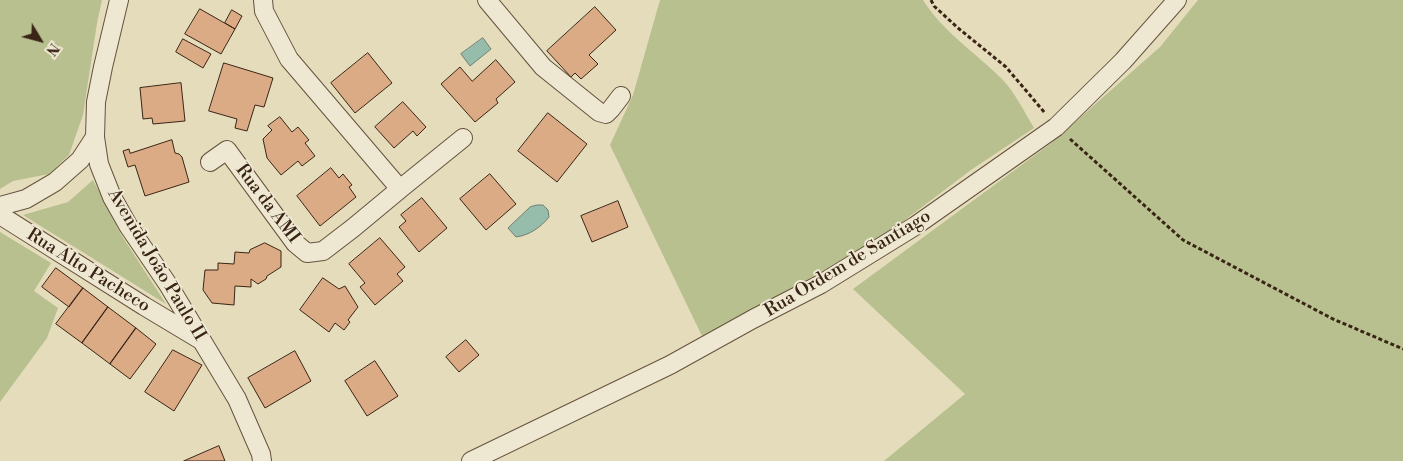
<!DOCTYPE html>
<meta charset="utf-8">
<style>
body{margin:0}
#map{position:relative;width:1403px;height:461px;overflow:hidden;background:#e5dcbb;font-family:"Libre Bodoni",serif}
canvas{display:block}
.north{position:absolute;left:15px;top:15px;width:50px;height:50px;-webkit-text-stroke:4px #eee8d3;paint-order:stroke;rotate:127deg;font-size:14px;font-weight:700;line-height:20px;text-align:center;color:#3a2415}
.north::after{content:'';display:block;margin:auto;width:18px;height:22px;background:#3a2415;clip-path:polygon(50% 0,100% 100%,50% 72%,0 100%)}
</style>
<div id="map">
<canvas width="1403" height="461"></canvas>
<div class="north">N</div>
</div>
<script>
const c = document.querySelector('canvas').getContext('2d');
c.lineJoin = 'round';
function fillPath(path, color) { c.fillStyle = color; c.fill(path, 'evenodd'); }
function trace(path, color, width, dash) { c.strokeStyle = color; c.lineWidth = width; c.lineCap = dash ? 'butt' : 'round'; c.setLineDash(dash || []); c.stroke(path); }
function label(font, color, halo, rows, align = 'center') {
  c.font = font + ' "Libre Bodoni",serif'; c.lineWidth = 4; c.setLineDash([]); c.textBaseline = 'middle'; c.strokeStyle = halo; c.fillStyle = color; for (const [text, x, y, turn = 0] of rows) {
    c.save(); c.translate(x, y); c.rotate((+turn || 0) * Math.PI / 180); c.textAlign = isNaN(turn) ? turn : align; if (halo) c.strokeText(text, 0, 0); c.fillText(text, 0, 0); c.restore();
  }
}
fillPath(new Path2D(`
 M0,0h102l-5,23 -14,92 -14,40 -20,19 -36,7 -13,8z
 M660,0h263c20,32 53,53 79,79 12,12 23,34 32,49l-63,42 -78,59 -70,42 -121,65 -92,-191 23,-50z
 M1198,0h205v461h-519l81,-67 -112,-105 197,-145 110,-97z
 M93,180l29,56 44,68 -143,-89 45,-13z
 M0,232l51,31 -17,28 24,17 -11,30 -47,64z`), '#b7c08e');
const water = new Path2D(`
 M483,38l8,11 -21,17 -9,-12z
 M537,205h6l5,5 1,7c-8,10 -19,18 -33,20l-8,-9 22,-21z`);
fillPath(water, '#96bcac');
trace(water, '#717f70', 1);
const building = new Path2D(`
 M595,7l21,23 -27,25 9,9 -17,15 -6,-6 -4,4 -24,-26z
 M200,9l35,20 -14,25 -36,-20z
 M232,10l10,6 -7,13 -10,-6z
 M183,39l28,15 -8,14 -27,-16z
 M368,53l24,30 -37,30 -24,-30z
 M496,60l19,22 -19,17 2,4 -23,19 -34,-38 19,-17 12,14z
 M224,63l49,15 -9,29 -9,-2 -8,26 -12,-3 2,-9 -28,-8z
 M181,83l4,38 -32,3 -1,-6 -9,1 -3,-31z
 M403,102l23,25 -9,9 -4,-5 -19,17 -19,-21z
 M548,113l39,31 -30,38 -39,-31z
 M280,117l12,15 6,-5 11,13 -4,3 10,13 -13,10 -4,-5 -17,14 -14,-17 -4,-19 9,-9 -4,-4z
 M172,140l3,13 4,1 3,3 7,25 -44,14 -10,-31 -7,2 -5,-16 6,-2 1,4z
 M331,168l8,10 4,-4 9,11 -3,2 7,10 -36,29 -23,-30z
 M490,174l26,30 -30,26 -26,-31z
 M422,198l25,30 -28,24 -20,-25 7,-6 -5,-6z
 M618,201l10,26 -36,15 -11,-26z
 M380,238l25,29 -8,7 6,7 -28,24 -15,-18 5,-4 -16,-19z
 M265,243l16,8v16l-14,9 -1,3 -8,5 -7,-5v8l-16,-1 -1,19 -22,-2 -9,-13 2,-20h13v-7l16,1 1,-12 14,1 1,-3z
 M56,268l27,20 -14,19 -27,-20z
 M323,278l16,11 6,-3 13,21 -10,13 2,2 -6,8 -9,-7 -6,9 -29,-22z
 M83,288l25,19 -26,36 -26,-19z
 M108,307l28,21 -26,36 -28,-21z
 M136,328l20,16 -26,35 -20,-15z
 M466,340l13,15 -20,17 -13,-15z
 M173,350l29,15 -28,46 -29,-19z
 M295,351l16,30 -46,27 -17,-30z
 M375,361l23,35 -31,20 -22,-35z
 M219,446l6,15h-41z`);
fillPath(building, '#dbab85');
trace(building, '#3a2415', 1);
const minor = new Path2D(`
 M119,0l-16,67 -7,35 -1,35 4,27 13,33 17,30 40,59 68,113 24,55 1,7
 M263,0l1,11 25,48 111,130 63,-51
 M487,0l56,67 56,45 7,2 5,-5 10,-13
 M210,162l17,-12 68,93 12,10 16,-2 30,-23 47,-39
 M0,206l26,-7 29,-17 25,-22 15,-23
 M0,215l144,91 55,33
 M471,461l199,-96 83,-46 68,-35 94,-58 141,-99 67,-66 54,-61`);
trace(minor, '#65523e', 20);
trace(new Path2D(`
 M931,0l3,6 24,22 48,39 39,46
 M1070,139l113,101 150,79 70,30`), '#3a2415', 3, [4, 2.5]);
trace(minor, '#eee8d3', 18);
label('18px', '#3a2415', '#eee8d3', [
 ["Rua da AMI",267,204,53],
 ["Rua Ordem de Santiago",848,264,-31],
 ["Avenida João Paulo II",156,265,59],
 ["Rua Alto Pacheco",88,271,32]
]);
</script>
